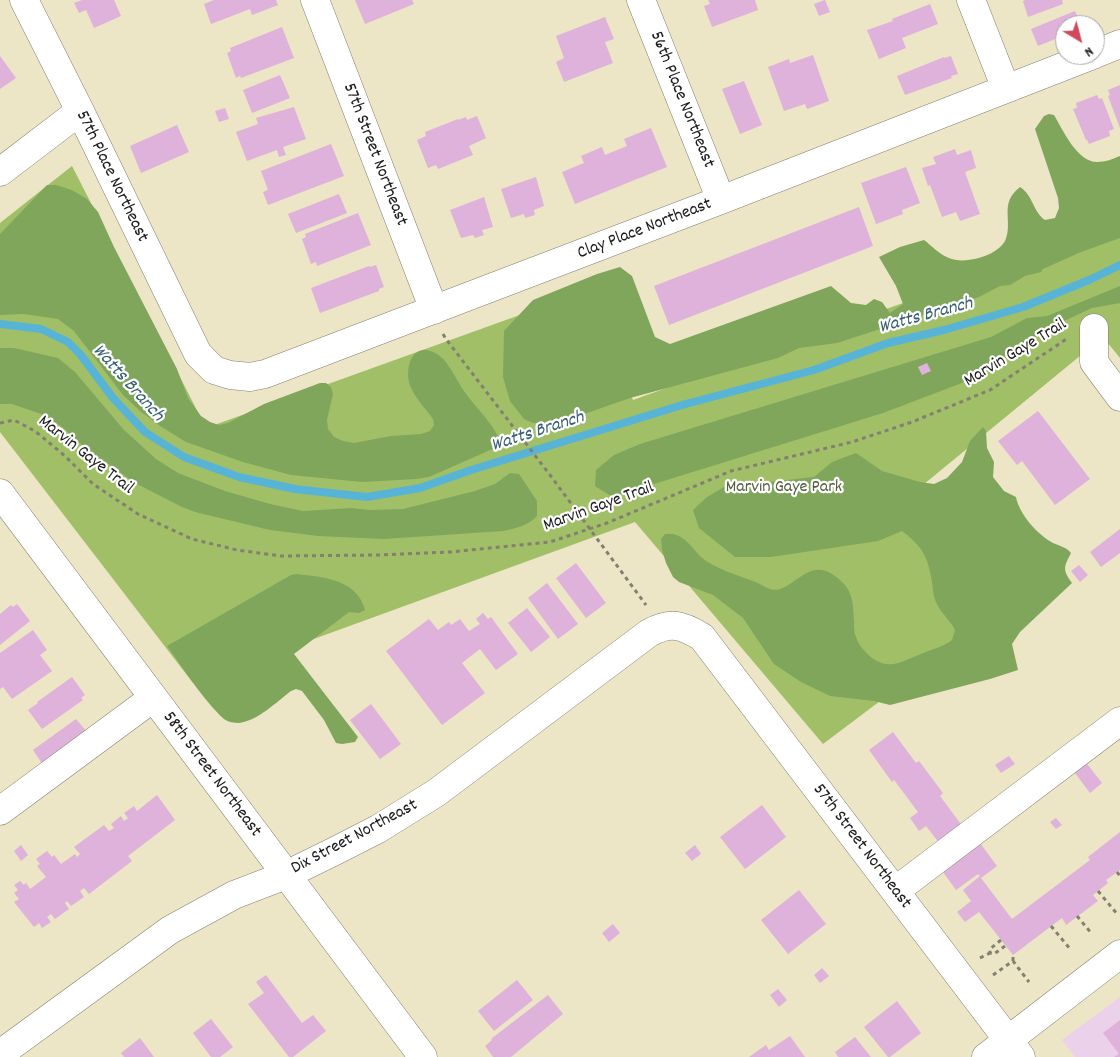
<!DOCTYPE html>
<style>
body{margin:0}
#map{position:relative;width:1120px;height:1057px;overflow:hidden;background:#ece5c6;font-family:Dekko,sans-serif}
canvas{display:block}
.north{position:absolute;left:1055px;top:15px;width:50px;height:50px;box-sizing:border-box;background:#fff;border:1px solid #a4a4a4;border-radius:50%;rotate:143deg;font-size:14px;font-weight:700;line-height:20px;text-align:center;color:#1c1c1c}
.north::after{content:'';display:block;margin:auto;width:18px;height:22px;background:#d1495b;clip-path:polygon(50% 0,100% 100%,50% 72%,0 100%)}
</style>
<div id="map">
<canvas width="1120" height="1057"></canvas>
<div class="north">N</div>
</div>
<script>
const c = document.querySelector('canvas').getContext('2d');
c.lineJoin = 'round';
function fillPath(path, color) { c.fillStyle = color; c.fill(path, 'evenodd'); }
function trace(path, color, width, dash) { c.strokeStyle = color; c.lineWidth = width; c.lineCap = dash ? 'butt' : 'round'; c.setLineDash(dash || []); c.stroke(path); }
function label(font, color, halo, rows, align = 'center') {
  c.font = font + ' Dekko,sans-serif'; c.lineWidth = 4.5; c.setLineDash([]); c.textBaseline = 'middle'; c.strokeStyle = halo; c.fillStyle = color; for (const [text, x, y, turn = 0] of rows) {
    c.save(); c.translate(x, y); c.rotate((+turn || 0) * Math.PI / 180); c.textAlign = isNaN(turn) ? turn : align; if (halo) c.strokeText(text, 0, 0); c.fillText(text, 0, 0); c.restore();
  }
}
fillPath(new Path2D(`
 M1120,997v60h-45l-13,-17z`), '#ecd1ea');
fillPath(new Path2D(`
 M72,166l134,262 386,-139 41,111 487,-175v133l-17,-21 -185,152 83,121 -178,134 -188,-222 -442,161 -193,-251v-209z`), '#a0bf67');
fillPath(new Path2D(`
 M1049,114l5,1c9,15 23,47 43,47 8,0 16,-3 23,-6v82l-39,14 -38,17 -2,3 -16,4 -15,9 -10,1 -21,11 -142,46 -38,5 -21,10 -148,40 -57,20 -32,5h-8l-9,-4 -14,-18 -7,-24 1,-46 29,-31 64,-26 23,-7 12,9 23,61 15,7 161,-58 20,17 15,2 8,-6 8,3 8,11 13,-9 -7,-18 -17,-29 21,-10 24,-7c8,6 16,15 25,18 15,7 48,-2 56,-17 9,-20 -7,-37 15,-54 13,8 13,25 25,33l10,-2 4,-10 -1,-10 -23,-69 9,-13z
 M47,185h9l16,5 15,9 11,13 16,35 63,122 11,29 13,18 9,6 9,3 9,-2 36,-19 56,-21h6l5,4 2,7 -6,26 1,9 6,8 9,4 11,2 37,-7 30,-2 9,-3 4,-6 -1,-6c-7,-10 -17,-20 -22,-31 -8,-19 1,-49 26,-34 12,7 19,26 27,37 12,17 27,30 36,49l-3,7 -68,30 -13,2 -54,3 -71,-7 -48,-13 -57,-20 -26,-16 -20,-15 -17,-16 -49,-64 -16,-12 -34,-5 -24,1v-81z
 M1120,286v17l-28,5 -43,20 -87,55 -79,30 -258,80 -14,3 -16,-10 1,-16 18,-15 26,-11 351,-107 36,-19 20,-2z
 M0,348h14l44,10 17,14 49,58 32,29 22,14 47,18 45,13 33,7 49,-3 17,2 34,-1 72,-18 20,-7 15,-11 9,1 18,27v15c-10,10 -20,12 -34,15l-119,8 -66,-3 -48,-6 -75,-18 -13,-5 -47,-24 -52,-37 -22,-20 -20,-12 -29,-10h-12z
 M983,427l3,4 1,17 7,14 -1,15 11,14 12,6c3,17 22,38 37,46 7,3 13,4 18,10 -7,14 -9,16 1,30l-52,49 -8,12 6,26 -28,9 -100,26 -16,-4 -44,-5 -29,-14 -27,-18 -31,-46 -30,-23 -34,-13 -6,-5 -7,-14 -4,-13 -1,-11 4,-5c18,-2 25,12 36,23 11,10 38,19 52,24 6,2 11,6 17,8 20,7 36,-32 62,-15 21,14 21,25 22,48 0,5 0,11 2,15 3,9 9,15 16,21 19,13 30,3 49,-4 11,-5 22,-7 31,-14l3,-10c-5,-10 -15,-18 -19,-28 -3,-6 -3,-14 -4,-20 -4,-25 -9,-35 -30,-51l-24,10 -107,16h-36l-36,-29 -6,-18 14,-13 17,-10 90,-10 18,-15 24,-9 26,18 38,11 14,2 13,-6 15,-16 8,-21z
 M296,574c27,3 61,5 69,36l-6,3 -10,-1 -55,42 64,83 -3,5 -13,2 -6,-1 -12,-23 -22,-29 -6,-2 -5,2c-16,12 -32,29 -52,32 -5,0 -11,-1 -15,-4 -20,-18 -41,-51 -57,-73l124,-71z`), '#80a65c');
trace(new Path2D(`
 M0,324l41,5 27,13 12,12 33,44 32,34 39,25 55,20 56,12 72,8 53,-9 51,-18 211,-65 132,-35 74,-27 56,-13 79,-23 66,-27 31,-15`), '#58b4d6', 8);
fillPath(new Path2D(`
 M82,0h32l7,16 -27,12 -8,-18 -7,3 -5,-10z
 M214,0h62l2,5 -26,10 -2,-6 -39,15 -7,-20z
 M355,0h57l2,4 -49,20z
 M708,0h47l3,10 -46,17 -8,-21 6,-2z
 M825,0l5,12 -11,4 -5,-12z
 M1025,0h37l1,4 -35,13 -5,-16z
 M930,4l8,20 -36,14 4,10 -27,11 -12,-29 26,-9 -1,-2z
 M1075,11l6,14h-16v10l-27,11 -7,-17z
 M605,17l9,22 -9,3 8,21 -49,19 -8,-20 8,-4 -8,-22z
 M282,27l12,31 -53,20 -1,-2 -4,2 -9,-25 4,-2 -1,-3z
 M813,55l16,46 -22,8 -2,-5 -21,7 -16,-44 21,-8 1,4z
 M0,56l16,22 -16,11z
 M951,56l7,18 -7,2 1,2 -47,17 -8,-19 47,-19v1z
 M280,75l10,23 -38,15 -9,-23z
 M744,81l18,44 -22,9 -18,-45z
 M1120,85v43l-12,-32 2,-1 -2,-5z
 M1097,95l2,4 3,-1 12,31 -5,2 1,5 -21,8 -2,-4h-1l-13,-31 4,-1 -1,-5z
 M294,107l12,32 -23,8 3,8 -7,2 -2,-7 -30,11 -11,-29 22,-8 -2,-6z
 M225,108l4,11 -10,3 -4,-11z
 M477,116l9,22 -17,8 4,9 -35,14 -2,-4 -8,3 -11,-28 9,-4 -1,-4 33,-13v1l8,-3 1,3z
 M177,125l12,27 -48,21 -11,-27z
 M651,128l16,39 -92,37 -13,-32 22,-9 -3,-7 21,-9 3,8 22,-9 -3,-7z
 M331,144l13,32 -76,29 -5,-13 5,-2 -7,-19z
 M955,149l2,6 14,-5 5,18 -11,4 15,42 -20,7 -4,-9 -14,5 -12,-32 -2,1 -6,-18 14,-4 -3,-7z
 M906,167l14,36 -18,7 1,4 -27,10 -15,-41z
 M536,177l8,29 -10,4 1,5 -10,3 -1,-4 -13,4 -10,-29z
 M339,194l8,19 -51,20 -8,-19z
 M484,197l9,30 -11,3 2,5 -9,3 -2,-3 -12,3 -11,-28z
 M859,207l14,39 -204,79 -15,-39z
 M358,213l13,32 -54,21 -1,-4 -5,2 -9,-25 4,-2 -1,-3z
 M376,265l8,22 -5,2v2l-59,22 -9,-25 58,-22 1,1z
 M927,363l4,8 -9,4 -4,-8z
 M1038,411l52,68 -35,26 -33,-44 -5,4 -19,-24z
 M1120,529v24l-19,14 -11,-15z
 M576,563l30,40 -20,15 -30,-40z
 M1079,565l9,10 -8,7 -9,-11z
 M547,583l31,41 -20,15 -30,-41z
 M17,604l13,17 -30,24v-31l11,-9 2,2z
 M527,608l23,29 -19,15 -23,-29z
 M483,613l5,6 3,-2 27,37 -22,16 -16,-21 -18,14 23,30 -43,32 -56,-74 43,-32 9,11 11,-8 2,3 9,-6 9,12 11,-7 -4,-5z
 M33,630l14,20 -7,5 12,16 -40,28 -9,-12 -3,2v-36z
 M72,677l13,18 -4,3 2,2 -41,29 -14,-19 10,-7 -1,-1z
 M371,704l30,40 -21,15 -30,-39z
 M76,719l11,13 -44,33 -10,-15z
 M893,732l23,31 3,-2 24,32 -3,3 23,31 -23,17 -14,-18 -7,5 -9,-13 8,-6 -24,-32 -2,2 -23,-32z
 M1009,756l6,8 -14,9 -6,-8z
 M1084,760l18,23 -12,10 -18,-24z
 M157,795l18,25 -47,36 4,5 -43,33 -5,-6 -4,3 4,6 -13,9 -4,-5 -2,2 4,6 -14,10 -4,-5 -4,3 4,5 -9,6 -3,-5 -5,4 -20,-25 5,-3 -5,-6 4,-3 -4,-5 6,-4 4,4 2,-2 4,6 16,-12 -9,-11 3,-2 -4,-5 11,-8 5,6 2,-2 7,9 14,-10 2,3 3,-3 -6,-7 30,-22 5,6 5,-3 -3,-4 10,-8 3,5 4,-3 -4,-5 10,-7 3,5z
 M762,805l24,32 -41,32 -25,-32z
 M1056,818l6,7 -6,4 -6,-7z
 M1120,832v38l-14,10 2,3 -15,12 5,6 -32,24 -4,-7 -49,37 -34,-43 -14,10 -8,-10 14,-11 -8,-11 17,-14 -2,-2 -22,16 -13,-18 37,-29 17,23 -16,12 31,41 78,-59 -2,-3z
 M21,845l7,10 -7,6 -7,-10z
 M695,845l6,9 -9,7 -7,-8z
 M799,890l27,34 -38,30 -27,-34z
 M613,924l7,9 -11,9 -7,-9z
 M822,968l7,8 -9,7 -6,-8z
 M266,975l36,48 11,-8 13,16 -33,26h-4l-41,-53 16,-11 -8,-11z
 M517,980l16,20 -39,31 -16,-20z
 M778,989l9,11 -8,7 -9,-12z
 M548,995l15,19 -52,43h-18l-8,-11 7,-6 -1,-1z
 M897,1001l24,32 -31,24h-2l-24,-30z
 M211,1019l22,28 -13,10h-9l-18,-24z
 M1120,1020v37h-6l5,-3 -16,-21z
 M790,1036l15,21h-56l17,-12 3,5z
 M855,1037l16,20h-33l-3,-5z
 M140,1038l14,19h-30l-3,-4z`), '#deb2da');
const minor = new Path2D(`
 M24,0l56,111 118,243 16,16 16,5 20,2 15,-3 456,-174 372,-145
 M315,0l119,310
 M641,0l80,200
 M971,0l35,89
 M1095,54l25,-10
 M0,172l80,-61
 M1094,328v34l26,35
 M0,493l423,564
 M0,811l153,-113
 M895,891l225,-170
 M0,1054l170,-124 64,-35 52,-20 49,-24 43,-22 58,-36 213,-160c22,-12 33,-8 53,4l319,420
 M986,1057l134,-103`);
trace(minor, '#848071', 29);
trace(new Path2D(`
 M443,334l3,5 104,136 96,130
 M0,423l14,-3 21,11 30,25 28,28 45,30 54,25 45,11 44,6 98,-1 71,-3 100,-10 57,-19 124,-52 121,-29 60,-20 78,-32 78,-52
 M1117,872l3,4
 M1098,891l20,24
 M1077,916l15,18
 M1051,926l20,24
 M1001,940l-11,9v4l4,1 11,-8
 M980,958l10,-5
 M1013,961v-6
 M993,975l20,-14 16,21`), '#848071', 3, [4, 4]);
trace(minor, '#fff', 28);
label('18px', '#1c1c1c', '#fff', [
 ["56th Place Northeast",681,100,68],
 ["57th Street Northeast",374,155,69],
 ["57th Place Northeast",111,177,64],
 ["Clay Place Northeast",645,230,-21],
 ["Marvin Gaye Trail",1016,354,-31],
 ["Marvin Gaye Trail",85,456,38],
 ["Marvin Gaye Trail",599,508,-20],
 ["58th Street Northeast",211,775,53],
 ["Dix Street Northeast",355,838,-28],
 ["57th Street Northeast",861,847,53]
]);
label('18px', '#515d3a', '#fff', [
 ["Marvin Gaye Park",784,489]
]);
label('italic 19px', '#376070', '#fff', [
 ["Watts Branch",926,317,-15],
 ["Watts Branch",127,384,48],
 ["Watts Branch",538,433,-18]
]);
</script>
